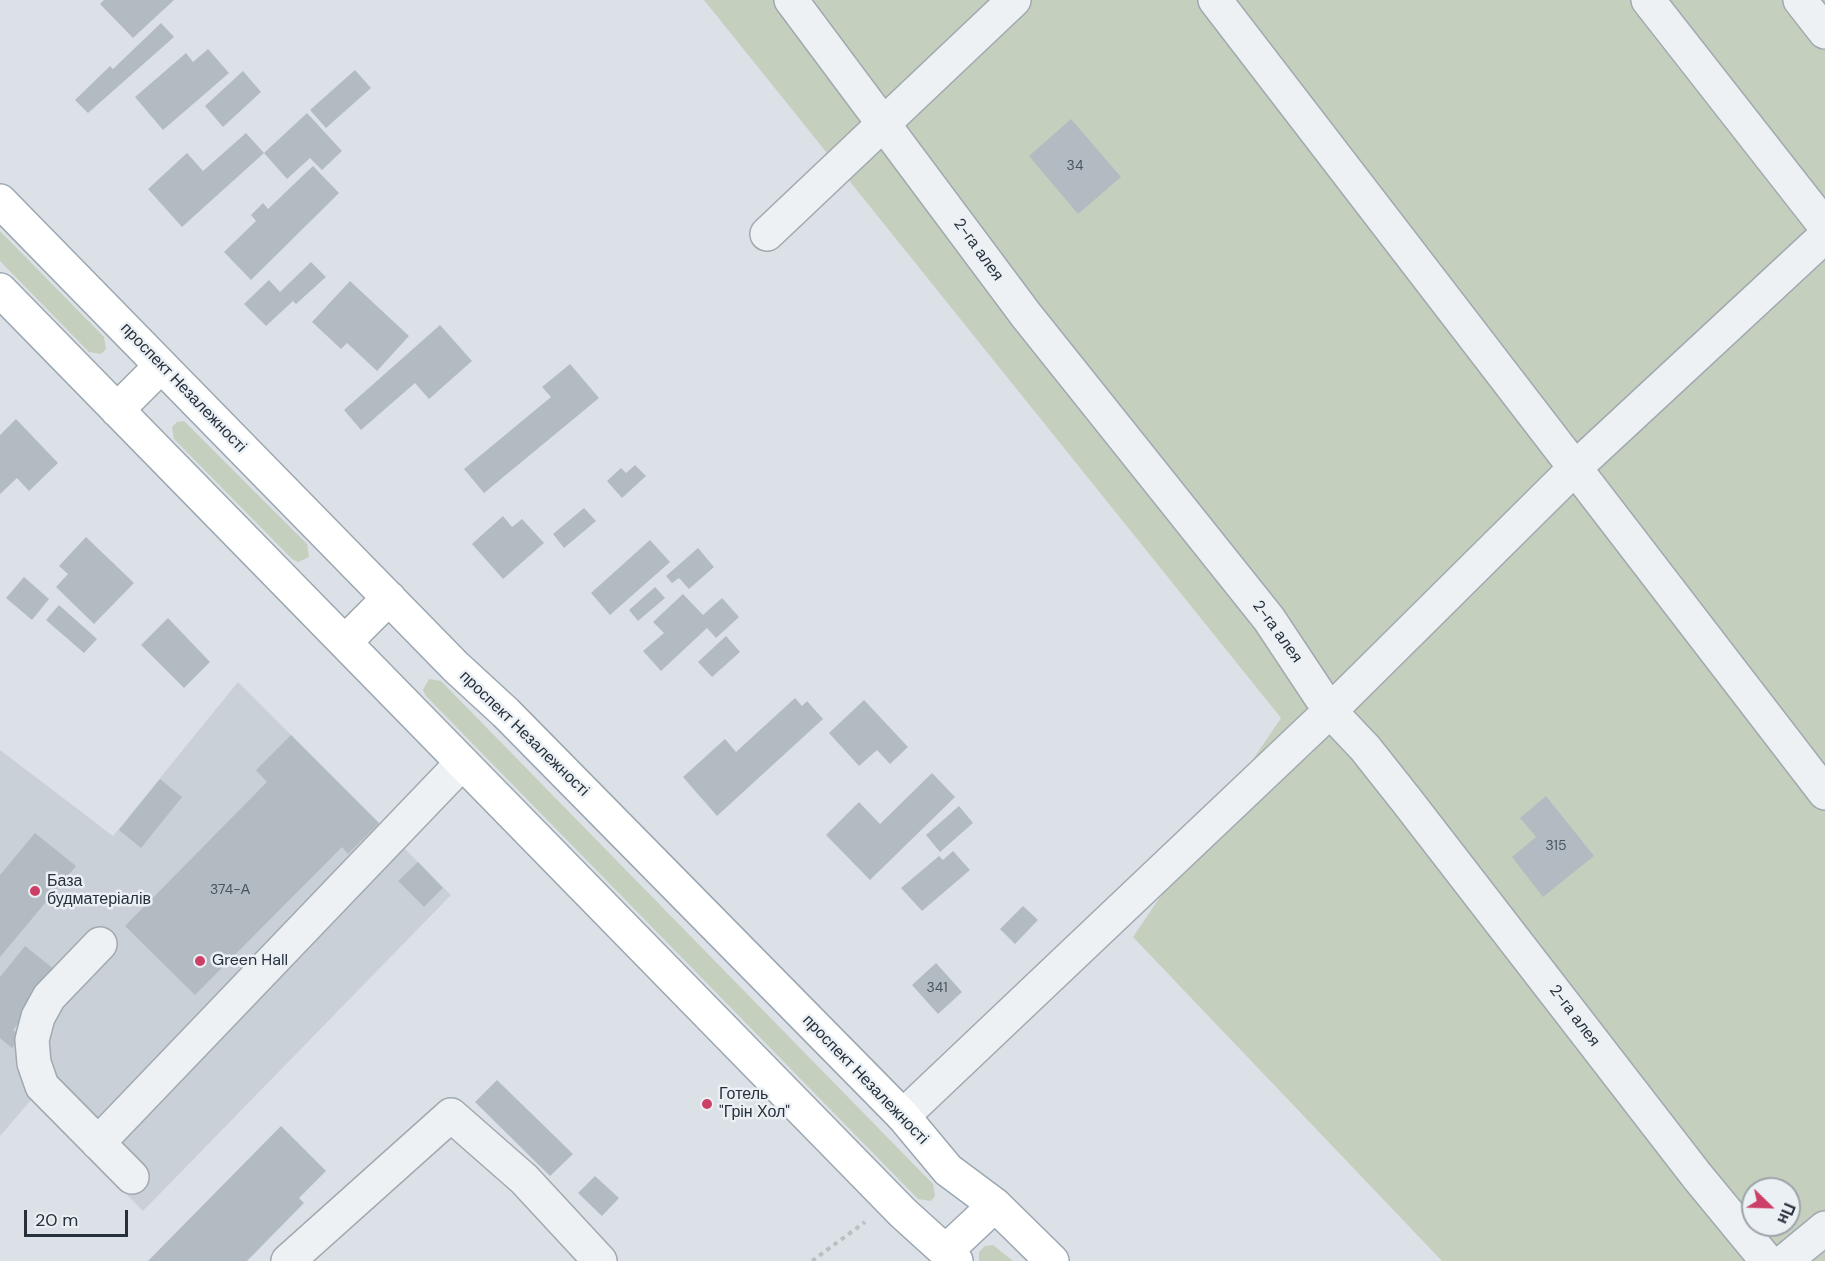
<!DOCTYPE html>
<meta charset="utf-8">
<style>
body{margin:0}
#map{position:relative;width:1825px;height:1261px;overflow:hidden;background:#dbe1e6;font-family:"DM Sans",sans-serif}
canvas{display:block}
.north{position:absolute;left:1741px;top:1177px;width:60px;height:60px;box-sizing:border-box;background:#ebf0f4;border:2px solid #9ca4aa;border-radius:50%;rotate:113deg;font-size:16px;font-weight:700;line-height:24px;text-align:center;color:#26313c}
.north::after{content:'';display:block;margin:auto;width:21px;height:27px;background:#cc3f67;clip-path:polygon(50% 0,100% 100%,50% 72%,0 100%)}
.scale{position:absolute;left:24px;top:1210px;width:104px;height:27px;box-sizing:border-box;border:3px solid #26313c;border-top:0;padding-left:8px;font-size:18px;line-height:21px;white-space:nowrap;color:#26313c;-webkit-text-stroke:4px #ebf0f4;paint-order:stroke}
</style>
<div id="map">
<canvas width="1825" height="1261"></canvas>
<div class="north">Пн</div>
<div class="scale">20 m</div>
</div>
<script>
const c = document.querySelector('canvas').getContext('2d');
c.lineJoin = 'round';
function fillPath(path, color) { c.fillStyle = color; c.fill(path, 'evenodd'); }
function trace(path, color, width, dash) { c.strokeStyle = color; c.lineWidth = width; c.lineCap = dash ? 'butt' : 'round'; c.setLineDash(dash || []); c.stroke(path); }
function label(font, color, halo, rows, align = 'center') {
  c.font = font + ' "DM Sans",sans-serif'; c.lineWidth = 5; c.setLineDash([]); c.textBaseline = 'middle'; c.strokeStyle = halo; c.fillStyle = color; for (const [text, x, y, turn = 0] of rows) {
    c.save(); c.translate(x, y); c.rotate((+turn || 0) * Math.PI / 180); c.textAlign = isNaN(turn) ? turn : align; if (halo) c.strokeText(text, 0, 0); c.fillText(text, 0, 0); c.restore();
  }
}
fillPath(new Path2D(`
 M238,682l213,213 -308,316 -111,-112 -32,37v-386l113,86z`), '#cad0d8');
fillPath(new Path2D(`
 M704,0h1121v1261h-383l-309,-324 148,-219zM1753,1189h36v36h-36z
 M0,231l104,106 2,12 -5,5 -12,-2 -89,-91z
 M184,421l123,123 2,13 -11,5 -6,-3 -118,-120 -2,-12 5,-5z
 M429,679l12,2 492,503 2,12 -4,5 -13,-2 -492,-503 -3,-6z
 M993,1245l20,16h-34v-9l6,-6z`), '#c4d0bd');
fillPath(new Path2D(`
 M104,0h70l-41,38 -33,-34z
 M161,23l13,14 -86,76 -13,-13 35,-34 3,3z
 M208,49l21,24 -66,57 -28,-33 51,-44 7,9z
 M355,70l16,18 -45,40 -16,-18z
 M243,71l18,21 -38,35 -18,-21z
 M307,113l35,38 -20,19 -12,-12 -23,21 -23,-26z
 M1071,119l50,58 -43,37 -49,-58z
 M246,133l18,20 -82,74 -34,-38 39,-36 16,18z
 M313,166l26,27 -88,87 -27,-28 32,-31 -5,-6 12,-12 5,6z
 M311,262l15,15 -30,27 -3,-3 -27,25 -22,-22 25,-24 11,12z
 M350,281l59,55 -32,35 -30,-28 -6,6 -29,-27z
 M440,325l32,36 -43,38 -14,-16 -54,47 -17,-20z
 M570,364l29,34 -115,95 -20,-24 87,-72 -9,-10z
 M16,419l42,44 -29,28 -12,-13 -17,16v-59z
 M635,465l11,11 -24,22 -15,-17 14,-13 5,5z
 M584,508l12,13 -32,27 -11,-14z
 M503,516l9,11 10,-8 22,24 -41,36 -31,-35z
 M86,537l48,46 -40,41 -38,-37 12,-13 -9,-8z
 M650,540l20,22 -60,53 -19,-22z
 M698,548l16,19 -25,22 -10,-11 -7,5 -6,-7z
 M24,577l25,22 -17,21 -26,-22z
 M655,587l10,11 -27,23 -9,-11z
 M683,594l20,21 19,-17 17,19 -23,21 -9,-10 -46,43 -18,-20 21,-18 -11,-11z
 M59,605l38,34 -13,14 -38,-33z
 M168,618l42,44 -26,26 -43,-43z
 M726,636l14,16 -28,25 -14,-15z
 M795,698l7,8 5,-5 16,18 -106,97 -34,-39 42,-38 11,13z
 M864,700l44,47 -18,17 -13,-14 -18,16 -30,-33z
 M291,735l88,88 -31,31 -6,-7 -147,148 -70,-69 142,-144 -11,-12z
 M932,773l23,24 -85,83 -44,-45 33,-33 21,22z
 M160,779l22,18 -41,51 -22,-18z
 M1546,796l48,60 -51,41 -31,-40 24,-20 -16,-19z
 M959,806l14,17 -33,29 -14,-17z
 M35,833l41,33 -76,91v-82z
 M953,851l17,19 -48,41 -21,-23 38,-32 4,4z
 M418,862l25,26 -19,19 -26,-26z
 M1023,906l15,14 -23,24 -15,-15z
 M25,946l34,27 -46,57 8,6 -9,12 -12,-10v-61z
 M936,963l26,29 -24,22 -26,-29z
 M497,1080l76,74 -23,22 -75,-74z
 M281,1126l45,45 -27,27 5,5 -57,58h-99z
 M595,1176l24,22 -17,18 -24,-23z`), '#b3bbc2');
const minor = new Path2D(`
 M791,0l235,315 243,304 61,92 35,37 42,53 290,375 70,85
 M1215,0l610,793
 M1648,0l177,226
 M1800,0l25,32
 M767,234l247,-234
 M100,944l-51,53 -11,20 -6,23 2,23 8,23 90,91
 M903,1116l427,-405 245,-243 250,-232
 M98,1143l364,-380
 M288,1261l163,-146 73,64 76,82
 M1785,1261l40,-33`);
const major = new Path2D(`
 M0,201l456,466 50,46 397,403 45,54 47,35 57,56
 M0,290l903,923 53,48
 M117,410l44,-44
 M345,642l44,-44
 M946,1251l49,-46`);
trace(minor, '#a1a9b0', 36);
trace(major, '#9ba7b1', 36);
trace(new Path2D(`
 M812,1261l53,-39`), '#babfc4', 4, [4.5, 4.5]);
trace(minor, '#eef1f4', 33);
trace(major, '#fff', 33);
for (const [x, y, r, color] of [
 [35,891,6,"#cc3f67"],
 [200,961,6,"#cc3f67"],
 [707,1104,6,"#cc3f67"]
]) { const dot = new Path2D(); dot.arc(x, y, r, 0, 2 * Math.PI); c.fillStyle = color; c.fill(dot); trace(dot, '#ebf0f4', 2); }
label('14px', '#49545e', null, [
 ["34",1075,166],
 ["315",1556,846],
 ["374-А",230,890],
 ["341",937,988]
]);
label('16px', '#26313c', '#ebf0f4', [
 ["2-га алея",978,250,54],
 ["проспект Незалежності",183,388,46],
 ["2-га алея",1277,632,54],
 ["проспект Незалежності",524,734,44],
 ["2-га алея",1574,1016,53],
 ["проспект Незалежності",865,1080,46]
]);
label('16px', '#26313c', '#ebf0f4', [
 ["База",47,882],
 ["будматеріалів",47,900],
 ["Green Hall",212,961],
 ["Готель",719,1095],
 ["\"Грін Хол\"",719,1113]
], 'left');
</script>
